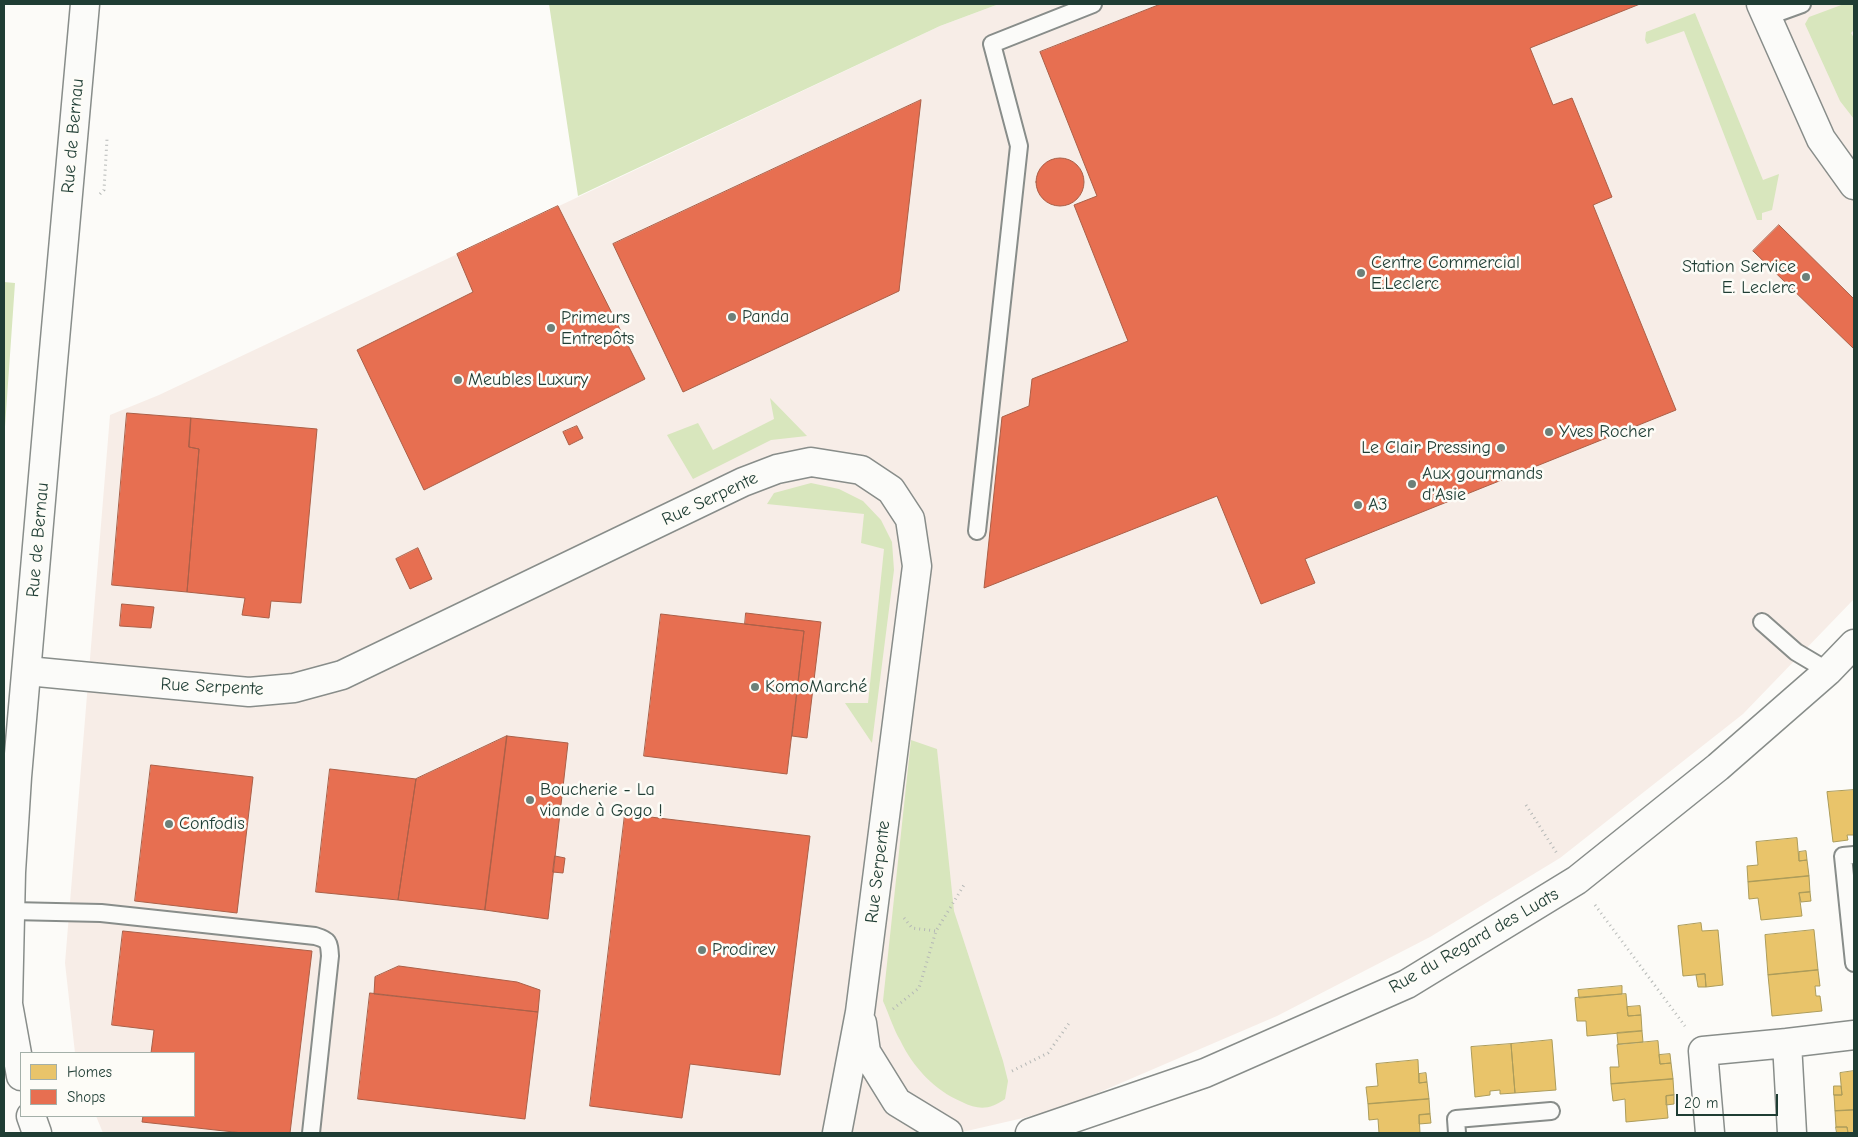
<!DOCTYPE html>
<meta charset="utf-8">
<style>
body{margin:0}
#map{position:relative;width:1858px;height:1137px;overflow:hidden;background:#fcfbf8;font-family:"Comic Neue",sans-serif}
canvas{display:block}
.frame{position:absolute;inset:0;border:5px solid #1f3d34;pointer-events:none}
.legend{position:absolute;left:20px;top:1052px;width:175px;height:65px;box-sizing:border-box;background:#fdfcf7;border:1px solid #a4b0a9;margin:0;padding:6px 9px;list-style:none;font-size:15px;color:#1f3d34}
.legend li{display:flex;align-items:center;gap:10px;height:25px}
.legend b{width:25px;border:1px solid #a4b0a9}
.scale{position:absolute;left:1676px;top:1094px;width:102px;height:22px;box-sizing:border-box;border:2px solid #1f3d34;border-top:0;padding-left:6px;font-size:15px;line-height:18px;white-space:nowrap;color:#1f3d34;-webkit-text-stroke:4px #fdfcf7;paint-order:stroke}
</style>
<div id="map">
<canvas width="1858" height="1137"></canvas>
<div class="frame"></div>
<ul class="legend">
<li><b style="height:14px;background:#e9c46a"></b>Homes</li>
<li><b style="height:14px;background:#e76f51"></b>Shops</li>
</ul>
<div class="scale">20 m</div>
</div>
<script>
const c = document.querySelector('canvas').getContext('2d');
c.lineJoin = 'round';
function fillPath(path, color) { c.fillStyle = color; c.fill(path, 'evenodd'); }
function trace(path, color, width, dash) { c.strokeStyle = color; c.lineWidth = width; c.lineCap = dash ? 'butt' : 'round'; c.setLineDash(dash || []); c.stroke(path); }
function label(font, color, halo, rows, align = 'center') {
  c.font = font + ' "Comic Neue",sans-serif'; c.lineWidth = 5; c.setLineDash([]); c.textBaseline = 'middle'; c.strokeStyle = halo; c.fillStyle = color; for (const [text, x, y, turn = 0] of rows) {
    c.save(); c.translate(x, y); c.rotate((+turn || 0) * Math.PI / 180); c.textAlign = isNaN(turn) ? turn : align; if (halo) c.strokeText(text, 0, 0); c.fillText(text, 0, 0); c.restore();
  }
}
fillPath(new Path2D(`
 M999,4h855v595l-111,115 -183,144 -130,79 -153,79 -219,94 -100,23h-855l-7,-17h98v-63h-119l-10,-90 45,-548 49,-20 781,-369z`), '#f7ede7');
fillPath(new Path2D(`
 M549,4h450l-59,22 -362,170z
 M1844,4h10v11h-1l1,15 -3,3 3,5v81l-14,-18 -35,-77 4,-7z
 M1695,13l68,167 16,-6 -7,36 -10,3v7h-5l-73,-189 -37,13 -2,-4 1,-8z
 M4,282l11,1 -11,158z
 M770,398l37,38 -36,4 -78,39 -26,-44 31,-12 15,27 61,-31z
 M811,483l28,6 24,12 18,19 11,22 2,28 -22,173 -27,-40h23l16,-154 -23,-6 3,-29 -97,-10 7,-11z
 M911,740l26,9 17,162 49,150 5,20 -3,18c-15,11 -27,11 -43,3 -28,-12 -49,-35 -62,-62 -7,-12 -11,-26 -17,-39z`), '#d8e6bd');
const homes = new Path2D(`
 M1854,790v45h-7l1,5 -15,2 -6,-50z
 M1797,838l2,23 8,-1 2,16 -61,6 -1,-16 11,-1 -2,-23z
 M1806,851l1,9 -8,1v-9z
 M1809,876l1,16 -11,1 3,23 -41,4 -3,-22 -9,1 -1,-17z
 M1810,892l1,9 -10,1 -2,-9z
 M1701,923l1,8 16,-1 5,55 -17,2 -1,-13 -22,2 -5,-50z
 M1814,930l4,40 -50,5 -3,-40z
 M1818,970l2,16h-5l1,10h4l2,15 -50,5 -4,-41z
 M1705,974l1,13h-8l-2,-12z
 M1622,986v8l-43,4 -1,-8z
 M1626,994l2,22 13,-1 1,16 -55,5 -1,-15h-9l-2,-23z
 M1640,1006l1,9 -13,1 -1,-9z
 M1642,1031l1,11 -25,2 -1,-11z
 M1552,1040l4,50 -41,3 -4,-49z
 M1658,1041l2,23 11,-1 2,16 -62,5 -1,-17h9l-2,-22z
 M1511,1044l4,49 -15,1v-4l-10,1v4l-15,2 -4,-50z
 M1670,1054l1,9 -11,1 -1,-9z
 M1418,1060l1,23 8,-1 2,17 -61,5 -2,-17 12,-1 -2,-22z
 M1854,1071v39l-19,1 -1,-16h8l-2,-22z
 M1426,1073l1,9 -8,1v-9z
 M1673,1079l1,16 -8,1 2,22 -42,4 -1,-23 -12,2 -2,-17z
 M1834,1086h7l1,9h-8z
 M1674,1095v9l-8,1v-9z
 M1429,1099l1,15 -11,1 1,18h-41l-1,-14 -9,1 -1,-16z
 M1854,1110v23h-6l-1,-6h-11l-1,-16z
 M1430,1114l1,9 -12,1v-9z
 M1836,1127h11l1,6h-11z`);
fillPath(homes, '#e9c46a');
trace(homes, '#ac9c5a', 1);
const shops = new Path2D(`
 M1161,4h479l-110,44 23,57 19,-7 40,99 -19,8 83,205 -371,149 10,24 -54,21 -44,-108 -233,92 18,-171 27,-11 3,-27 96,-38 -54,-136 23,-9 -57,-144z
 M921,100l-22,191 -216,101 -70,-148z
 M1036 182a24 24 0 1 1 48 0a24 24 0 1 1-48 0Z
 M558,206l87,173 -221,111 -67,-140 116,-58 -16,-38z
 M1779,225l75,74v50l-101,-98z
 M127,413l64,5 -2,29 10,2 -12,143 -75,-7z
 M191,418l126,11 -16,174 -30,-2 -2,17 -27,-3 3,-17 -58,-6 12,-143 -10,-2z
 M577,426l6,12 -14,7 -6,-13z
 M418,548l14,31 -22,10 -14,-30z
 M122,604l32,3 -3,21 -31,-2z
 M746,613l75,9 -14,116 -15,-2 12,-105 -59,-7z
 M661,614l143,17 -17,143 -143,-18z
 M507,736l61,7 -20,176 -63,-9z
 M507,736l-22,174 -87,-10 18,-121z
 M151,765l102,12 -16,136 -102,-12z
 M330,769l86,10 -18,121 -82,-8z
 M625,814l185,22 -30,239 -90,-11 -8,54 -92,-12z
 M555,856l10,2 -2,15 -10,-1z
 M123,931l189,20 -22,182h-47l-101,-11 1,-6h51v-63h-43l3,-23 -42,-5z
 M399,966l118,16 23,8 -2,22 -164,-18 1,-17z
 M370,993l168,19 -13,107 -167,-20z`);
fillPath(shops, '#e76f51');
trace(shops, '#ab6048', 1);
const lane = new Path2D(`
 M1766,17l36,-13
 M977,531l42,-385 -27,-102 101,-40
 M1762,622l34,30 32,19
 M1854,855l-11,1 11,107
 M11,911l90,2 214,23c14,4 14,6 15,20l-19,177
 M1457,1133l-1,-14 95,-8`);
const street = new Path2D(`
 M27,671l222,21 45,-4 48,-13 401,-193 34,-13 34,-7 50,8 30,20 19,29 7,47 -57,446 -23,121
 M862,1023l4,29 31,50 51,31
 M1787,1043l67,-8
 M1030,1133l175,-60 202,-89 170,-104 141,-113 110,-96 26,-27
 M1710,1133l-7,-82 84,-8 5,90`);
const secondary = new Path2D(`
 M1761,4l60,135 33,46
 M21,1076l-13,-72 3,-132 6,-95 35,-404 33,-369
 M31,1116l6,17`);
trace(lane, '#888d8a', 20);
trace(street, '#888d8a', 31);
trace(secondary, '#888d8a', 31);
trace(new Path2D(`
 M100,194l4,-4 3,-51
 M1526,805l32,50
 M1595,905l90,121
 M904,918l8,10 24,3
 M893,1009l26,-21 17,-57 28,-46
 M1012,1071l36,-18 22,-31`), '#b5b8b6', 3, [1, 4]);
trace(lane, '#fbfbf9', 16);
trace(street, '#fbfbf9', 28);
trace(secondary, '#fbfbf9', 28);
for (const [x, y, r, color] of [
 [1361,273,5,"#6c8079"],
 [1806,277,5,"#6c8079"],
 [732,317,5,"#6c8079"],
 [551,328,5,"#6c8079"],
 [458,380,5,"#6c8079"],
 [1549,432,5,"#6c8079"],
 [1501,448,5,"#6c8079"],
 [1412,484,5,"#6c8079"],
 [1358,505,5,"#6c8079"],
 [755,687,5,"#6c8079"],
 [530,800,5,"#6c8079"],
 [169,824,5,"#6c8079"],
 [702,950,5,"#6c8079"]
]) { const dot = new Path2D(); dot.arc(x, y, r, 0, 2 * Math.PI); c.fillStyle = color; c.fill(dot); trace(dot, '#fdfcf7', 2); }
label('18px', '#1f3d34', '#fdfcf7', [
 ["Rue de Bernau",73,136,-85],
 ["Rue Serpente",710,499,-25],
 ["Rue de Bernau",38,540,-85],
 ["Rue Serpente",212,687,3],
 ["Rue Serpente",878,872,-83],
 ["Rue du Regard des Luats",1474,941,-30]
]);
label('18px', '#1f3d34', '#fdfcf7', [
 ["Centre Commercial",1371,263],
 ["E.Leclerc",1371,284],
 ["Station Service",1796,267,"right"],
 ["E. Leclerc",1796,288,"right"],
 ["Panda",742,317],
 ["Primeurs",561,318],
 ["Entrepôts",561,339],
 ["Meubles Luxury",468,380],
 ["Yves Rocher",1559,432],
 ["Le Clair Pressing",1491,448,"right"],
 ["Aux gourmands",1422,474],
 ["d'Asie",1422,495],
 ["A3",1368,505],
 ["KomoMarché",765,687],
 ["Boucherie - La",540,790],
 ["viande à Gogo !",540,811],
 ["Confodis",179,824],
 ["Prodirev",712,950]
], 'left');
</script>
